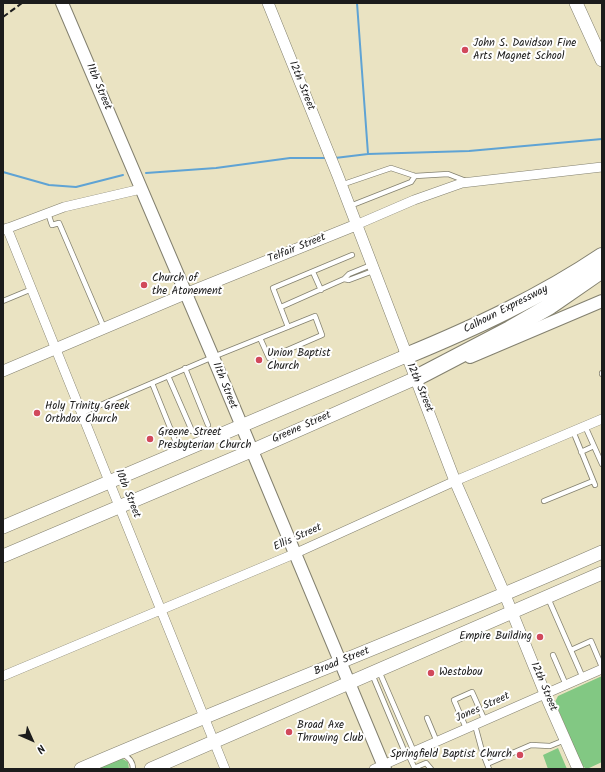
<!DOCTYPE html>
<style>
body{margin:0}
#map{position:relative;width:605px;height:772px;overflow:hidden;background:#eae3c2;font-family:Kalam,sans-serif}
canvas{display:block}
.frame{position:absolute;inset:0;border:4px solid #1c1c1c;pointer-events:none}
.north{position:absolute;left:12px;top:720px;width:40px;height:40px;-webkit-text-stroke:3px #fff;paint-order:stroke;rotate:135deg;font-size:11px;font-weight:700;line-height:16px;text-align:center;color:#1c1c1c}
.north::after{content:'';display:block;margin:auto;width:14px;height:18px;background:#1c1c1c;clip-path:polygon(50% 0,100% 100%,50% 72%,0 100%)}
</style>
<div id="map">
<canvas width="605" height="772"></canvas>
<div class="frame"></div>
<div class="north">N</div>
</div>
<script>
const c = document.querySelector('canvas').getContext('2d');
c.lineJoin = 'round';
function fillPath(path, color) { c.fillStyle = color; c.fill(path, 'evenodd'); }
function trace(path, color, width, dash) { c.strokeStyle = color; c.lineWidth = width; c.lineCap = dash ? 'butt' : 'round'; c.setLineDash(dash || []); c.stroke(path); }
function label(font, color, halo, rows, align = 'center') {
  c.font = font + ' Kalam,sans-serif'; c.lineWidth = 4; c.setLineDash([]); c.textBaseline = 'middle'; c.strokeStyle = halo; c.fillStyle = color; for (const [text, x, y, turn = 0] of rows) {
    c.save(); c.translate(x, y); c.rotate((+turn || 0) * Math.PI / 180); c.textAlign = isNaN(turn) ? turn : align; if (halo) c.strokeText(text, 0, 0); c.fillText(text, 0, 0); c.restore();
  }
}
fillPath(new Path2D(`
 M602,676v86l-15,7 -5,-3 -27,-64 3,-6z
 M558,748l9,21h-19l-5,-14z
 M121,758l7,4 1,7h-39z`), '#82c883');
trace(new Path2D(`
 M357,3l11,151
 M335,158l33,-4 101,-3 133,-12
 M3,172l46,13 27,2 47,-12
 M146,173l70,-5 74,-10h36`), '#5fa3d4', 2);
const service = new Path2D(`
 M341,185l50,-17 24,8 33,-2 18,7
 M350,206l61,-24 4,-6
 M48,213l4,12 7,-2 45,105
 M313,272l8,18
 M344,279l5,1 24,-9
 M3,301l29,-12
 M281,307l63,-28 5,-5 22,-9
 M288,327l-15,-39 79,-33
 M185,368l23,57
 M602,373v1
 M168,376l24,55
 M152,383l23,57
 M82,413l131,-56 102,-41 7,19 -53,23 -9,-20
 M585,426l17,38
 M573,431l22,54
 M581,452l13,-6
 M544,501l49,-20
 M548,598l35,80
 M571,650l20,-9 11,26
 M553,655l13,30
 M379,671l35,81
 M372,674l34,81
 M427,718l10,24
 M475,725l7,26 7,18
 M466,728l-12,-28 18,-8 13,29
 M122,754c7,3 11,7 11,15
 M408,754l7,15
 M487,764l44,-19 19,1 15,-6
 M414,768l12,-5 5,6`);
const minor = new Path2D(`
 M356,225l58,-25 48,-17 140,-16
 M7,228c73,180 144,361 218,541
 M3,230l61,-23 77,-18
 M3,676l291,-122 161,-73 147,-62
 M374,769l228,-100`);
const tertiary = new Path2D(`
 M268,3l70,173 117,305 50,114 43,106 30,68
 M3,371l182,-77 171,-69`);
const secondary = new Path2D(`
 M62,3l151,354 172,412
 M470,357l132,-56`);
const primary = new Path2D(`
 M576,3l26,57
 M3,527l403,-171
 M3,556l248,-105 165,-73
 M81,769c173,-74 349,-141 521,-217
 M151,769l451,-196`);
const motorway = new Path2D(`
 M406,356c68,-28 135,-59 196,-100
 M416,378l94,-49 40,-23 52,-36`);
trace(service, '#83806f', 6);
trace(minor, '#83806f', 10);
trace(tertiary, '#83806f', 12);
trace(secondary, '#83806f', 14);
trace(primary, '#83806f', 14);
trace(motorway, '#83806f', 18);
trace(service, '#fff', 4.5);
trace(minor, '#fff', 9);
trace(tertiary, '#fff', 11);
trace(secondary, '#fff', 12);
trace(primary, '#fff', 13);
trace(motorway, '#fff', 16);
trace(new Path2D(`
 M3,17l19,-14`), '#1c1c1c', 2, [6, 3]);
for (const [x, y, r, color] of [
 [465,50,4,"#d1495b"],
 [144,285,4,"#d1495b"],
 [259,360,4,"#d1495b"],
 [37,413,4,"#d1495b"],
 [150,439,4,"#d1495b"],
 [540,637,4,"#d1495b"],
 [431,673,4,"#d1495b"],
 [289,732,4,"#d1495b"],
 [520,755,4,"#d1495b"]
]) { const dot = new Path2D(); dot.arc(x, y, r, 0, 2 * Math.PI); c.fillStyle = color; c.fill(dot); trace(dot, '#fff', 1.5); }
label('11px', '#1c1c1c', '#fff', [
 ["John S. Davidson Fine",473,44],
 ["Arts Magnet School",473,57],
 ["Church of",152,279],
 ["the Atonement",152,292],
 ["Union Baptist",267,354],
 ["Church",267,367],
 ["Holy Trinity Greek",45,407],
 ["Orthdox Church",45,420],
 ["Greene Street",158,433],
 ["Presbyterian Church",158,446],
 ["Empire Building",532,637,"right"],
 ["Westobou",439,673],
 ["Broad Axe",297,726],
 ["Throwing Club",297,739],
 ["Springfield Baptist Church",512,755,"right"]
], 'left');
label('11px', '#1c1c1c', '#fff', [
 ["12th Street",301,86,68],
 ["11th Street",98,87,67],
 ["Telfair Street",297,249,-22],
 ["Calhoun Expressway",506,310,-27],
 ["11th Street",224,386,68],
 ["12th Street",419,388,67],
 ["Greene Street",302,428,-24],
 ["10th Street",127,494,68],
 ["Ellis Street",298,538,-24],
 ["Broad Street",342,662,-22],
 ["12th Street",543,687,67],
 ["Jones Street",483,708,-24]
]);
</script>
